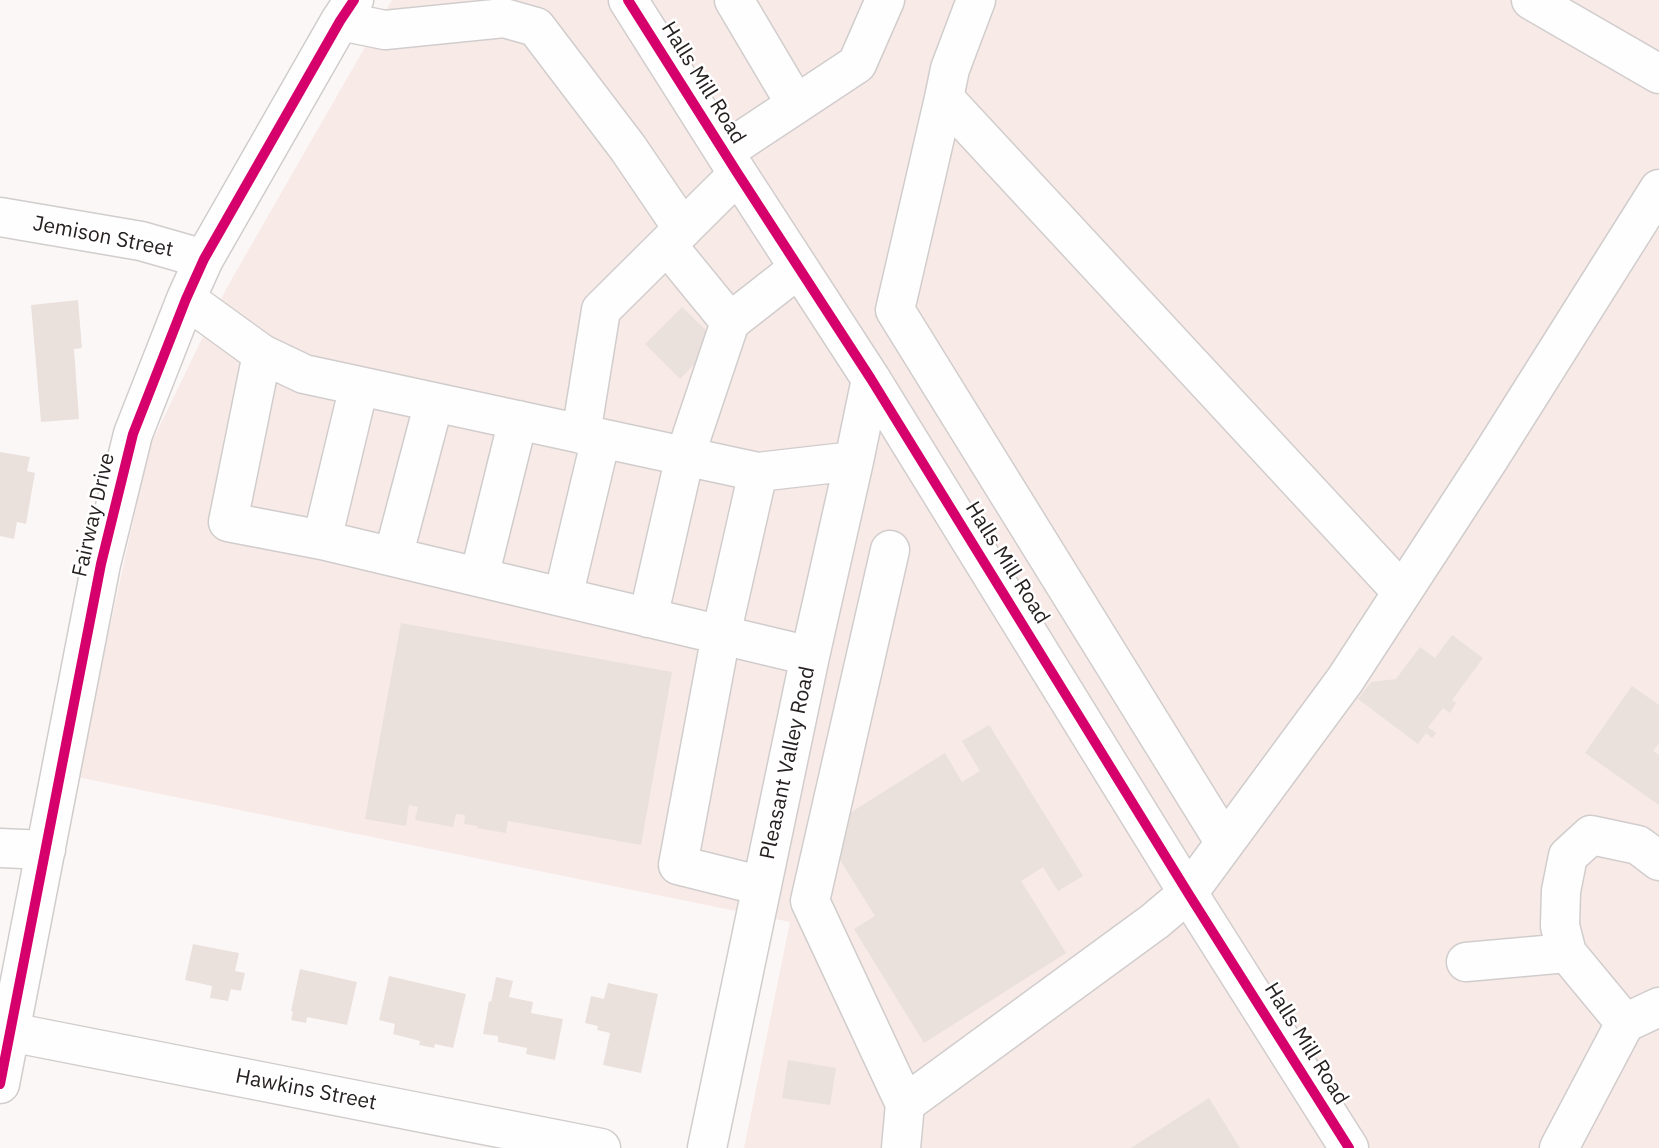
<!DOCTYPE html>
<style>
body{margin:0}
canvas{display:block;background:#fcf7f7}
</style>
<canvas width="1659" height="1148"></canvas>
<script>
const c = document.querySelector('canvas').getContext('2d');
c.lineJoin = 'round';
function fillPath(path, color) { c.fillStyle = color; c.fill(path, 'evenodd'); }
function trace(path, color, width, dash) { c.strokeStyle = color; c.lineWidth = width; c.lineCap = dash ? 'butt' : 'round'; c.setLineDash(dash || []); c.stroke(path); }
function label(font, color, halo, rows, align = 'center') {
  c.font = font + ' "IBM Plex Sans",sans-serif'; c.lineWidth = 5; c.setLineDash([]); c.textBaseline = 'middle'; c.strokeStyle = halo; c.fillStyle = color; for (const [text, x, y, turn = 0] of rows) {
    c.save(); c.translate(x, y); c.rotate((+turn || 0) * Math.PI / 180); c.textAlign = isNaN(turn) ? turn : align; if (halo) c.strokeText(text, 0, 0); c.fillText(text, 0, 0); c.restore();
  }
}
fillPath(new Path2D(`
 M392,0h1267v1148h-915l46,-226 -713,-145 72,-329 77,-159z`), '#f8eae7');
fillPath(new Path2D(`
 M78,300l4,48 -8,1 5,70 -38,3 -10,-117z
 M682,307l35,34 -37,38 -35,-35z
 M0,452l30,5 -3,14 8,2 -9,51 -9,-2 -3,17 -14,-3z
 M401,623l271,49 -31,173 -133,-24 -2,12 -29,-5 1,-2 -14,-2 1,-9 -9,-1 -3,13 -38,-7 3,-13 -9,-2 -3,21 -41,-7z
 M1452,635l31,23 -31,42 4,3 -6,10 -7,-5 -15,19 8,6 -4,5 -6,-5 -8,11 -60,-45 13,-17 25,-3 24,-32 15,11z
 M1632,686l27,19v38l-6,8 6,4v50l-74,-52z
 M989,725l94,151 -25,15 -15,-24 -22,14 45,72 -142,90 -70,-114 21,-13 -35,-56 -6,-37 111,-70 17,29 18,-11 -18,-30z
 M193,944l46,9 -4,18 10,2 -4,18 -10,-2 -3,12 -18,-3 2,-12 -27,-6z
 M300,969l57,13 -10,43 -40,-8 -1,6 -15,-3 2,-8 -2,-1z
 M389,976l77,18 -13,54 -18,-4 -1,4 -15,-3 1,-4 -27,-7 2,-10 -16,-4z
 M496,977l17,4 -4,16 24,5 -2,11 32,6 -8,41 -29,-6 1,-6 -29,-6v-6l-15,-2 6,-33 2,1z
 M608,983l50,11 -17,79 -38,-8 7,-32 -13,-3 1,-4 -13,-3 6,-27 13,3z
 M788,1060l48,8 -6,37 -48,-7z
 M1209,1098l31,50h-109z`), '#eae1dc');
const minor = new Path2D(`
 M628,0l110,174 133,205 317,514 161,255
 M734,0l61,103
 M976,0l-26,69 -6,29 458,494
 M1531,0l128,74
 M340,21l45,9 119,-12 32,9 92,121 55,81
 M944,98l-49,212 330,533
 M724,152l133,-88 28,-64
 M0,217l141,24 63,18
 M667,245l63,77 69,-54
 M186,299l76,55 42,20 454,98 96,-11
 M262,354l-34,168 94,18 488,116
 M581,434l20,-124 137,-136
 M758,472l-37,163 -43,230 84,21
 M322,540l37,-154
 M890,550l-80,351 95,203
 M393,557l41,-155
 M479,577l39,-157
 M563,597l38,-159
 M648,618l37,-162 45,-134
 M0,848l46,2
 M1466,962l101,-9
 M1625,1023l-58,-70 -7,-27 1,-35 7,-35 23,-21 47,10 21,16
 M10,1032l591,116
 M0,1084l101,-520 32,-130 53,-135 18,-40 136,-238 14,-21
 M707,1148l103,-492 44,-195 17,-82
 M901,1148l4,-44 250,-183 33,-28 157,-213 144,-221 170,-270
 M1559,1148l66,-125 34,-16`);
trace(minor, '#d1cdcd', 41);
trace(minor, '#fffefe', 38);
trace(new Path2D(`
 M628,0l110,174 133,205 317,514 161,255
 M0,1084l101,-520 32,-130 53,-135 18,-40 136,-238 14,-21`), '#d6006c', 10);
label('21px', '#272221', '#fff', [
 ["Halls Mill Road",703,83,58],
 ["Jemison Street",103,237,11],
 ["Fairway Drive",94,515,-77],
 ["Halls Mill Road",1007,563,58],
 ["Pleasant Valley Road",788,763,-78],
 ["Halls Mill Road",1306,1044,58],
 ["Hawkins Street",306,1090,11]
]);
</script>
